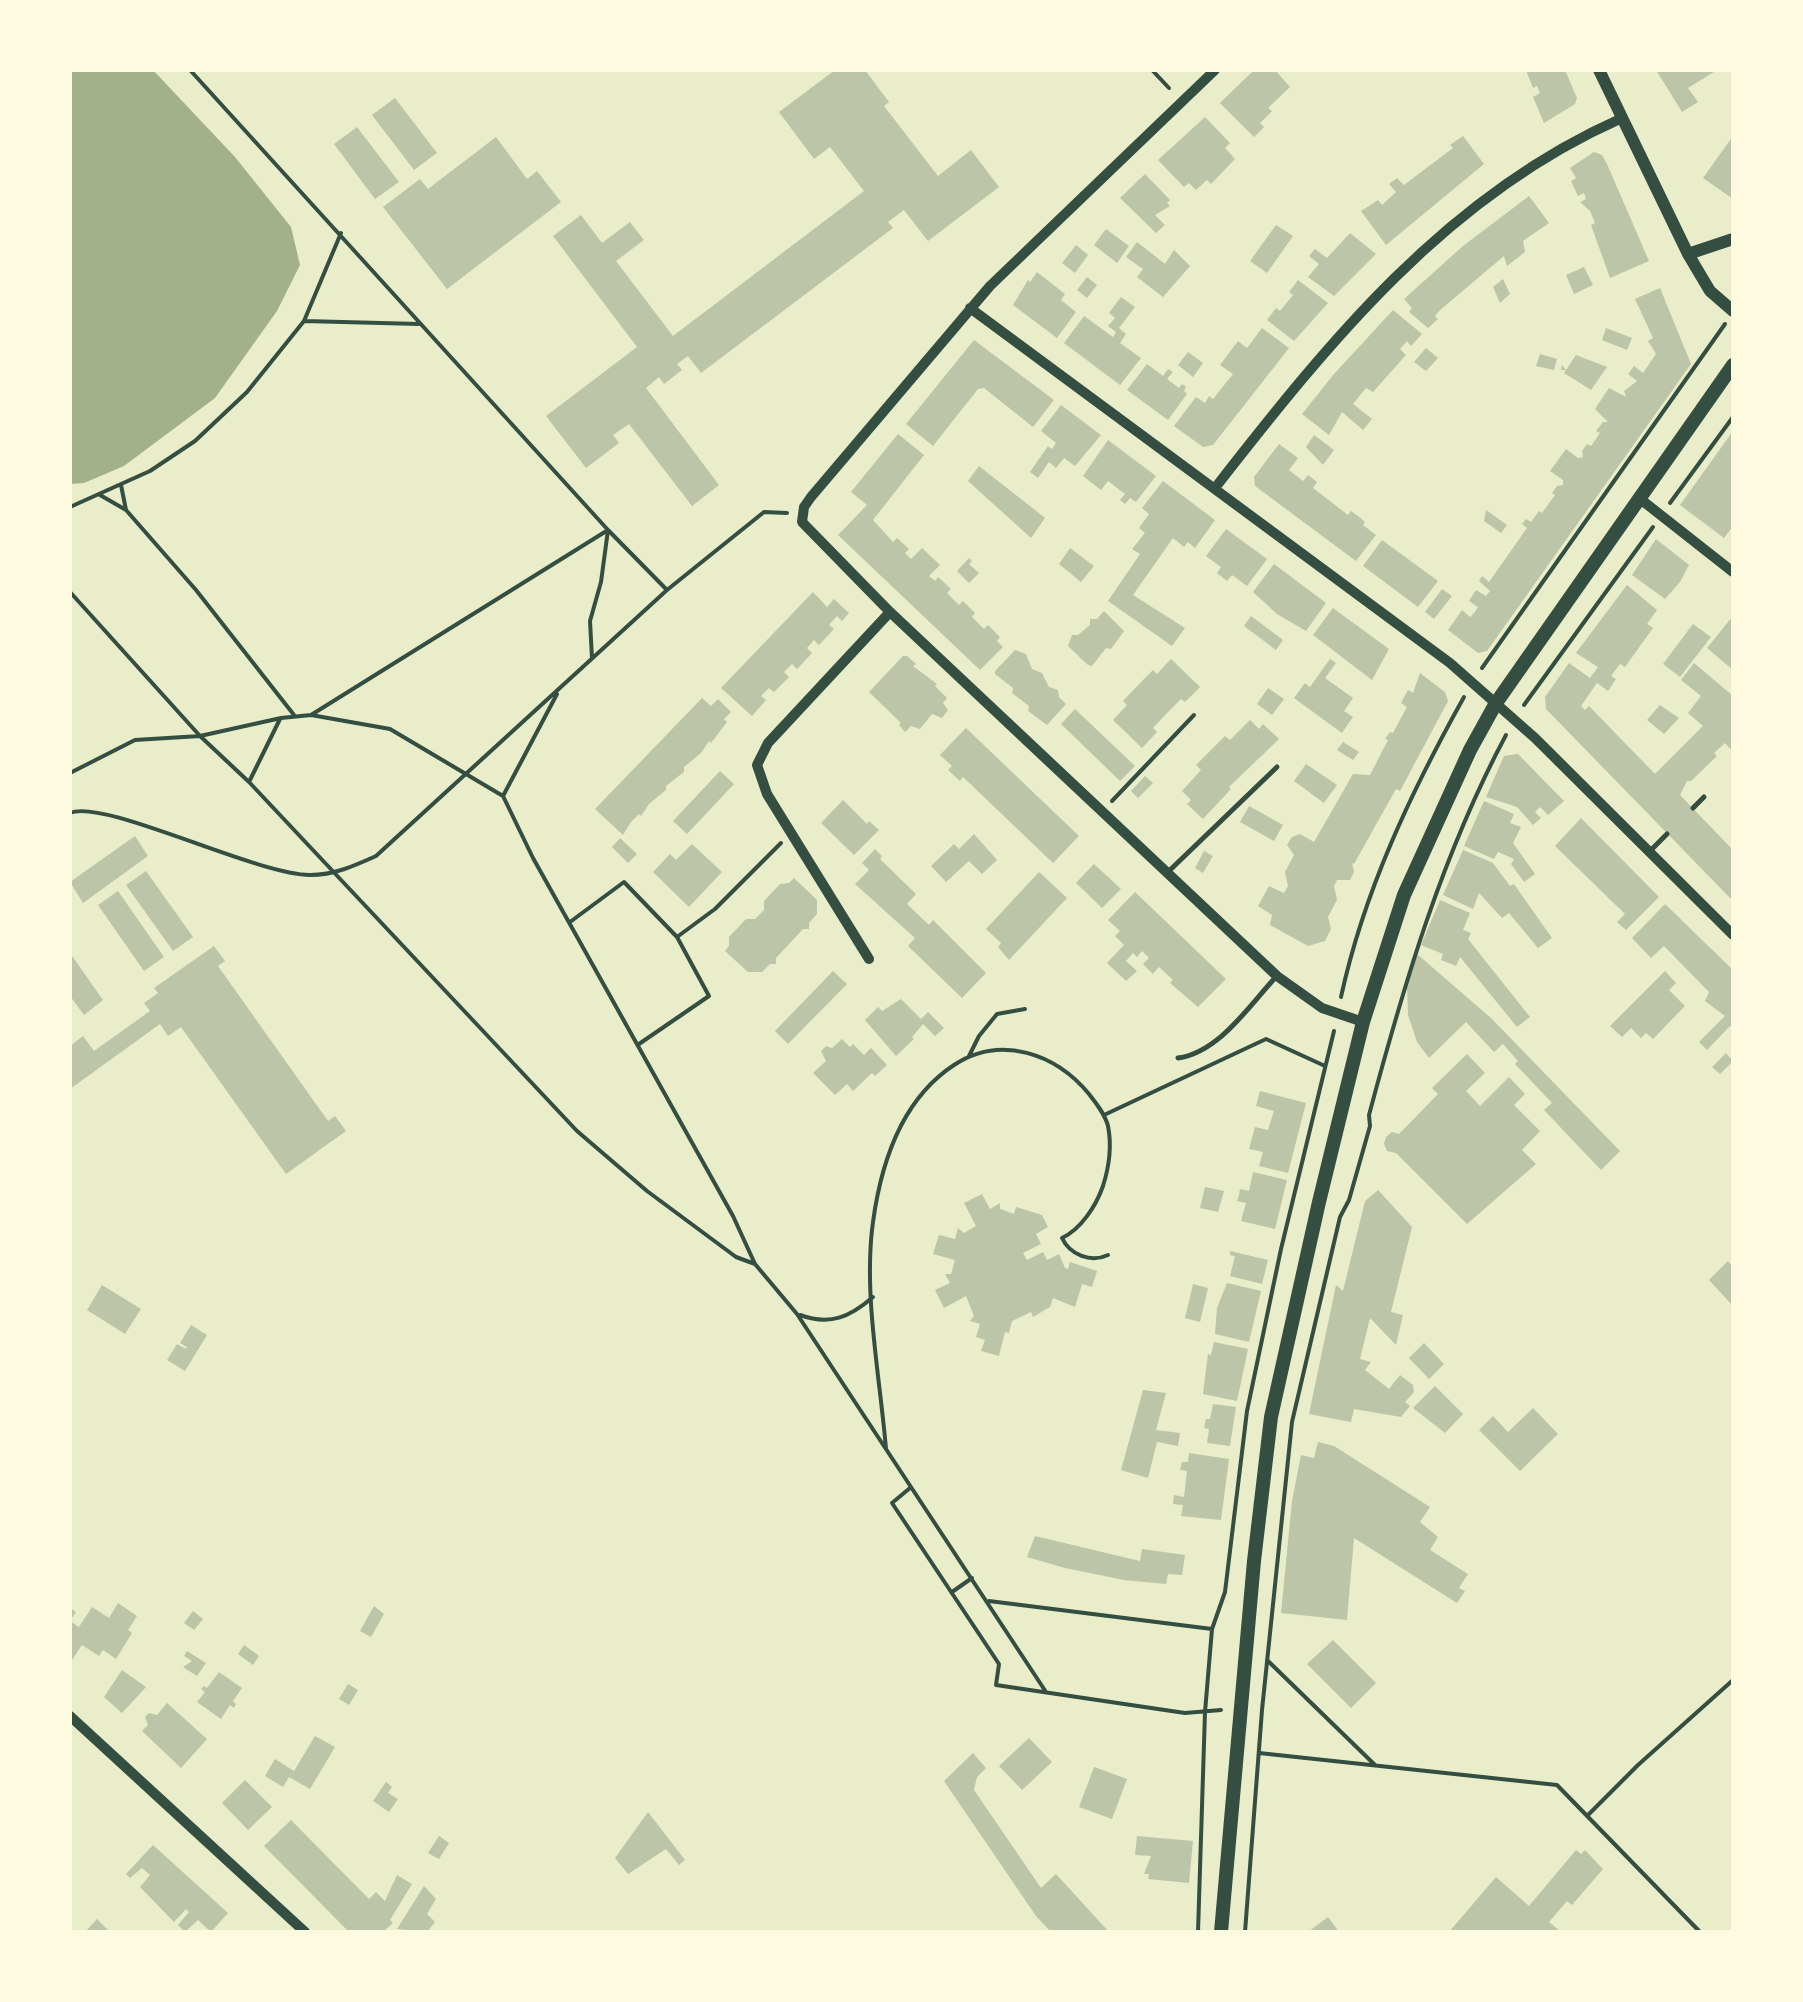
<!DOCTYPE html>
<style>
body{margin:0}
#map{position:relative;width:1803px;height:2002px;overflow:hidden;background:#e9edc9;font-family:Montserrat,sans-serif}
canvas{display:block}
.frame{position:absolute;inset:0;border:72px solid #fefae0;pointer-events:none}
</style>
<div id="map">
<canvas width="1803" height="2002"></canvas>
<div class="frame"></div>
</div>
<script>
const c = document.querySelector('canvas').getContext('2d');
c.lineJoin = 'round';
function fillPath(path, color) { c.fillStyle = color; c.fill(path, 'evenodd'); }
function trace(path, color, width, dash) { c.strokeStyle = color; c.lineWidth = width; c.lineCap = dash ? 'butt' : 'round'; c.setLineDash(dash || []); c.stroke(path); }
fillPath(new Path2D(`
 M70,70h83l82,87 56,70 9,38 -23,46 -62,87 -91,68 -40,17 -14,1z`), '#a3b18a');
fillPath(new Path2D(`
 M835,70h30l24,32 -5,4 54,70 33,-26 28,37 -71,54 -24,-31 -16,12 5,6 -192,145 -13,-17 -11,8 5,6 -18,14 -5,-7 -13,11 73,97 -27,21 -63,-82 -16,11 6,8 -33,25 -40,-52 91,-69 -84,-111 28,-21 21,28 28,-21 14,18 -28,21 57,75 191,-145 -34,-44 -16,12 -35,-47z
 M1254,70h21l15,17 -22,21 4,3 -12,12 4,4 -10,10 -34,-34z
 M1526,70h39l12,28 -2,6 -31,19 -11,-26 7,-4 -3,-7 -4,2z
 M1656,70h61l-29,18 10,14 -16,10z
 M395,98l42,55 -23,17 -42,-55z
 M1205,117l25,26 -5,5 10,11 -24,25 -4,-4 -11,10 -7,-7 -5,4 -26,-27z
 M357,127l42,55 -24,17 -41,-55z
 M1463,136l21,28 -98,81 -25,-34 17,-11 4,5 14,-13 -7,-8 8,-6 7,7 49,-37 -3,-3z
 M1733,136v63l-30,-21z
 M496,137l31,42 10,-8 24,31 -114,87 -64,-82 37,-28 8,10z
 M1594,152l8,3 5,9 42,97 -39,17 -19,-53 4,-2 -5,-12 -10,-9 6,-3 -2,-6 -6,3 -7,-15 5,-3 -6,-10z
 M1145,174l25,26 -3,3 3,3 -15,9 10,10 -9,8 -36,-35z
 M1529,196l20,27 -26,18 2,11 -18,14 -3,-10 -65,55 -4,5 3,3 -10,9 -19,-16 3,-4 -8,-9 59,-53z
 M1276,225l17,11 -26,37 -17,-12z
 M1106,229l23,17 -12,17 -23,-18z
 M1350,233l26,21 -42,42 -26,-19 11,-13 -10,-8 6,-7 12,9z
 M1137,242l28,22 9,-14 16,16 -27,31 -26,-20 6,-8 -17,-12z
 M1076,245l12,10 -13,18 -13,-10z
 M1584,267l9,18 -19,9 -8,-19z
 M1037,272l28,22 -4,6 15,12 -19,26 -44,-33 15,-25 2,2z
 M1087,277l10,8 -10,13 -10,-8z
 M1503,279l7,15 -10,9 -7,-16z
 M1298,280l30,23 -34,38 -27,-21 9,-12 4,3 13,-16 -4,-3z
 M1660,288l31,76 -204,287 -9,2 -30,-23 14,-20 8,7 5,-5 3,-5 -9,-6 7,-11 10,6 4,-5 -11,-10 3,-5 7,6 38,-54 -5,-4 4,-5 5,3 8,-11 3,2 13,-18 -3,-2 5,-7 6,-1v-5l-13,-9 16,-22 12,9 5,-1 -1,-6 5,-7 4,2 9,-13 -4,-2 7,-9h5l-13,-13 14,-21 17,9 -2,-6 13,-10 -9,-7 6,-8 9,7 13,-19 -8,-13 5,-3 -18,-39z
 M1121,297l14,10 -16,21 7,6 -6,9 21,15 -21,27 -56,-42 20,-27 29,21 3,-5 -8,-6 7,-8 -6,-5z
 M1393,310l29,24 -11,12 -4,-5 -7,8 6,6 -33,37 -7,-4 -13,16 19,15 -9,11 -21,-18 -13,23 -27,-21 32,-40z
 M1262,328l27,20 -76,97 -10,2 -29,-21 22,-29 9,6 4,-7 4,3 20,-25 -13,-9 18,-24 9,7z
 M1606,328l26,10 -5,12 -25,-10z
 M974,340l80,60 -21,27 -49,-39 -6,1 -45,57 -27,-22z
 M1426,348l12,10 -12,13 -12,-9z
 M1188,352l15,11 -10,14 -15,-12z
 M1540,354l17,5 -3,11 -18,-4z
 M1576,355l31,12 -16,23 -27,-17 2,-3h-5l1,-5 4,5z
 M1147,364l16,12 5,-7 5,3 -6,7 12,9 3,-4 4,3 -2,4 3,3 -19,26 -41,-30z
 M1061,405l40,30 -26,31 -11,-8 -8,10 -7,-6 -11,16 -8,-6 18,-26 4,3 4,-6 -15,-12z
 M1733,431v95l-9,12 -44,-33z
 M898,434l26,21 -51,65 20,22 4,-4 12,11 -4,4 6,6 11,-11 18,17 -11,11 6,5 3,-4 13,12 -4,4 12,12 4,-4 12,12 -3,4 12,12 4,-4 12,12 -3,4 6,6 -23,23 -142,-135 29,-30 -16,-13z
 M1314,435l20,15 -11,15 -17,-18z
 M1108,440l48,36 -20,26 -6,-4 -5,6 -5,-4 5,-6 -17,-13 -7,9 -18,-14z
 M1279,444l19,14 -9,12 14,11 5,-6 9,7 -4,6 35,27 3,-4 7,5 7,6 -2,3 13,10 -20,26 -101,-75 -1,-9z
 M979,466l66,52 -14,20 -63,-57z
 M1163,481l52,39 -20,28 -7,-6 -4,5 -11,-9 -40,57 52,33 -13,18 -64,-45 32,-47 -8,-5 13,-16 -6,-5 10,-14 -7,-6z
 M1486,510l21,15 -6,8 -17,-12z
 M1226,529l41,30 -20,27 -15,-11 -5,6 -10,-8 4,-6 -15,-11z
 M1656,539l33,26 -9,17 -15,17 -33,-24z
 M1382,540l56,41 -20,26 -55,-41z
 M1070,548l24,18 -13,16 -22,-18z
 M969,558l3,3 -3,3 10,9 -10,10 -12,-12z
 M1274,564l52,39 -20,28 -29,-17 -24,-22z
 M1627,585l30,25 -10,14 6,4 -28,39 -5,-3 -9,12 5,3 -8,12 -11,-8 -16,23 4,4 4,-4 66,68 48,-48 -15,-13 13,-17 -20,-16 13,-17 39,33v56l-8,-9 -11,10 3,3 -26,25h-4l-7,14 53,55v51l-187,-192 -1,-12 24,-34 21,15 8,-11 -22,-14z
 M1442,589l10,7 -18,23 -9,-7z
 M813,592l14,15 7,-8 15,14 -7,8 -5,-5 -8,9 5,4 -15,16 -5,-5 -7,8 5,5 -15,16 -5,-5 -8,8 5,5 -15,15 -5,-4 -8,8 5,4 -14,16 -31,-28z
 M1333,608l56,41 -17,31 -59,-45z
 M1104,611l20,20 -13,18 -5,-1 -14,18 -4,-1 -20,-19 4,-11h6l12,-10v-6h7z
 M1251,616l32,24 -7,10 -32,-24z
 M1733,616v54l-26,-22z
 M1693,624l18,13 -31,40 -17,-13z
 M1015,650l11,4 6,15 10,4 7,14 9,3 1,7 7,7 -19,21 -19,-14 1,-5 -17,-13 1,-5 -18,-14v-3z
 M903,656h4l9,8 -3,2 24,18 -2,2 12,12 -4,5 5,7 -6,8 -10,-4 -12,15 -9,-3 -6,6 -6,-7 2,-2 -32,-31z
 M1171,659l29,28 -15,15 -4,-3 -14,14 -14,15 4,4 -15,16 -29,-28 14,-15 -4,-4 20,-21 10,-10 4,4z
 M1330,659l6,4 -11,15 28,20 -9,13 9,6 -11,16 -48,-35 11,-15 5,4z
 M1420,673l25,19 3,9 -48,90 -4,-2 -42,75 -2,-1 2,9 -4,8h-13l-3,6 3,14 -9,17 3,12 -6,12 -17,5 -38,-21 2,-10 -14,-9 11,-20 15,7 4,-7 -3,-14 9,-17 -7,-10 5,-8 8,-3 14,8 39,-68 17,1 18,-35 -3,-1 5,-7 3,1 14,-26 -6,-4 7,-13 5,3z
 M1268,688l16,11 -12,16 -15,-11z
 M702,698l9,8 7,-7 13,13 -7,7 3,3 -16,21 -2,-2 -8,12 -17,14v5l-18,14v4l-17,14 -8,12 -2,-2 -8,8 -8,13 -28,-26z
 M1660,705l19,13 -15,16 -17,-14z
 M1075,709l60,57 -15,15 -59,-57z
 M1250,720l9,9 4,-5 16,15 -50,48 2,2 -28,30 -16,-15 4,-4 -9,-9 19,-21 -5,-5 29,-29 5,4z
 M966,728l113,108 -26,27 -90,-86 -3,4 -12,-11 4,-4 -12,-11z
 M1343,742l16,10 -6,8 -16,-10z
 M1518,754l46,47 -16,14 -8,-8 -5,5 6,6 -8,7 -16,-18 -31,-10 18,-41z
 M1306,764l31,21 -13,18 -30,-22z
 M720,771l14,13 -47,50 -14,-13z
 M1145,776l8,7 -15,15 -7,-7z
 M843,800l24,24 2,-3 10,9 -25,25 -33,-32z
 M1484,801l30,13 -4,9 11,4 -8,16 22,31 -11,8 -13,-18 3,-5 -16,-7 -4,7 -30,-13z
 M1249,806l34,19 -9,16 -34,-19z
 M1581,818l78,79 -33,33 -9,-8 8,-8 -70,-68z
 M974,834l23,26 -15,14 -13,-13 -23,21 -15,-16 23,-22 5,5z
 M135,836l13,20 -65,47 -13,-21z
 M620,838l17,16 -9,9 -16,-16z
 M692,844l30,28 -33,35 -36,-35 17,-18 6,6z
 M875,849l7,7 -2,3 36,35 -9,10 22,21 4,-5 53,53 -24,25 -54,-52 7,-8 -60,-54 14,-14 -7,-7z
 M1463,850l30,13 17,23 4,-2 38,54 -14,10 -29,-35 -7,5 -23,-25 -6,16 -30,-14z
 M1204,851l9,5 -10,17 -8,-5z
 M1094,864l27,25 -19,19 -26,-25z
 M146,871l47,66 -20,14 -47,-66z
 M1039,872l28,26 -58,62 -11,-13 3,-4 -15,-14z
 M794,878l23,22v14l-8,9v6h-6l-27,29v6h-6l-8,8h-14l-23,-21 4,-5v-9l17,-18h9l9,-9v-9l16,-17 9,-1z
 M118,891l46,66 -20,14 -46,-66z
 M1135,892l91,87 -28,28 -28,-24 3,-3 -14,-13 -6,7 -10,-10 6,-6 -7,-7 -5,6 -4,-4 -7,8 11,10 -11,10 -19,-18 17,-18 -9,-9 5,-5 -12,-11z
 M1440,900l30,13 -7,17 8,3 -3,6 62,78 -13,10 -57,-70 -4,9 -15,-6 2,-6 -22,-9z
 M1665,904l68,66v59l-3,-3 -23,24 -8,-8 26,-26 -20,-15 4,-9 -45,-46 -13,12 -19,-20z
 M214,946l11,15 -7,5 110,155 7,-5 11,15 -60,43 -105,-147 -13,9 -8,-12 -90,65v-43l13,-10 11,15 56,-40 -6,-8 14,-10 -4,-5z
 M70,953l33,47 -19,15 -14,-19z
 M1417,954l74,64 129,133 -19,19 -57,-60 8,-7 -37,-39 3,-3 -15,-17 -9,8 -28,-30 -37,36 -12,-16 -9,-27 -1,-29z
 M833,971l14,13 -59,60 -13,-13z
 M1665,971l11,12 -7,7 16,16 -32,33 -7,-6 -5,5 -10,-10 -9,9 -12,-11z
 M901,999l20,20 7,-7 16,16 -9,8 -12,-12 -11,13 2,2 -18,17 -31,-36 13,-13 4,4z
 M842,1039l8,8 3,-3 11,11 7,-7 16,17 -12,11 -3,-3 -19,18 -6,-7 -12,11 -22,-22 13,-12 -5,-10 5,-5 6,2z
 M1726,1053l7,8 -13,13 -8,-7z
 M1467,1054l18,19 -19,18 14,15 29,-29 16,17 -11,11 26,26 -18,19 14,14 -69,60 -71,-71 -9,-2 -3,-7 2,-7 6,-5 7,2 39,-40 -6,-6z
 M1260,1091l46,12 -18,70 -29,-7 4,-14 -14,-3 6,-22 13,3 6,-19 -18,-5z
 M1253,1172l34,8 -12,49 -34,-8 5,-18 -9,-2 2,-6 1,-6 9,2z
 M1205,1187l19,4 -6,21 -18,-4z
 M1378,1190l34,37 -21,85 12,3 -7,30 -26,-27 -10,41 11,3 -6,8 24,19 11,-14 13,10 1,7 -9,10 5,4 -9,11 -47,-8 -3,13 -42,-8 27,-129 7,6 22,-90z
 M982,1194l8,15 10,-6v6l14,5 2,-7 26,8 6,12 -12,7 5,10 -18,9 4,7 16,-8 4,8 12,-6 6,14 3,1 2,-7 27,9 -5,16 -10,-3 -7,23 -22,-9 -3,9 -17,10 -2,-5 -19,9 -3,12 -4,-1 -6,24 -18,-5 4,-11 -9,-3 4,-13 -10,-3 4,-5 -8,-20 -22,12 -9,-18 15,-7 -5,-9h6l4,-14 -22,-6 6,-19 16,4 3,-11 6,5 12,-7 -12,-23z
 M1230,1251l38,9 -6,24 -32,-8 5,-20 -5,-1z
 M1728,1261l5,6v39l-24,-26z
 M1227,1283l34,8 -12,51 -34,-8 2,-26z
 M1193,1284l15,4 -8,34 -15,-4z
 M102,1285l39,24 -16,25 -38,-24z
 M191,1325l16,10 -22,36 -18,-11 10,-16 9,5 1,-2 -7,-4z
 M1214,1342l34,7 -11,52 -34,-7 5,-40 3,1z
 M1424,1343l20,21 -15,15 -20,-21z
 M1435,1386l28,28 -18,19 -32,-25z
 M1143,1390l23,3 -10,37 24,3 -2,13 -21,-4 -9,36 -27,-8z
 M1213,1404l23,3 -6,39 -23,-3 2,-14 -5,-1 2,-9h4z
 M1533,1408l25,26 -38,37 -41,-41 14,-14 15,16z
 M1318,1442l16,4 96,61 -10,15 18,15 -8,13 38,24 -9,14 6,3 -8,12 -103,-65 -7,82 -66,-7 11,-112 9,-46 13,3z
 M1189,1453l40,6 -8,61 -40,-4 2,-11 -10,-1 1,-9 10,2 3,-26 -7,-1 2,-8h6z
 M1035,1536l105,25 2,-12 43,6 -3,20 -14,-1 -2,10 -42,-4 -59,-12 -38,-11z
 M118,1603l19,13 -9,14 4,3 -16,26 -13,-9 -4,6 -17,-11 -12,18v-55l6,4 -6,9 9,6 13,-20 17,11z
 M374,1606l10,8 -13,23 -11,-6z
 M193,1611l10,8 -9,11 -10,-7z
 M1333,1640l43,43 -25,25 -44,-44z
 M244,1645l15,11 -6,9 -15,-11z
 M187,1651l19,12 -9,13 -14,-9 9,-6 -8,-5z
 M122,1670l24,17 -24,26 -18,-16z
 M219,1672l23,16 -9,13 3,3 -2,4 -4,-3 -9,14 -24,-17 8,-10 -4,-3 3,-3 3,2z
 M348,1684l10,6 -9,15 -10,-6z
 M167,1703l40,36 -26,29 -39,-37 6,-6 -3,-8 4,-4 8,2z
 M315,1736l20,11 -25,42 -21,-12 -6,10 -18,-11 10,-17 19,12z
 M1029,1738l23,24 -30,28 -23,-24z
 M973,1753l13,15 -9,9 -3,13 67,98 15,-14 53,58h-58l-15,-16 -92,-135z
 M1094,1767l33,12 -15,40 -33,-12z
 M245,1780l27,27 -24,23 -26,-27z
 M386,1782l6,5 -4,6 10,6 -9,13 -16,-11z
 M648,1812l37,48 -6,5 -13,-16 -38,25 -13,-16z
 M291,1820l78,79 7,-7 9,9 12,-26 15,9 -22,36 3,3 -8,7 2,2h-38l-85,-86z
 M439,1836l10,7 -10,16 -11,-6z
 M1137,1836l56,5 -4,42 -41,-4 1,-5h-5l7,-18 -16,-1z
 M153,1845l75,68 -17,19 -13,-12 -13,12 -7,-7 11,-13 -3,-3 -12,13 -34,-35 10,-12 -8,-7 -12,10 -4,-4z
 M1576,1850l5,4 4,-4 18,19 -31,36 -5,-4 -18,21 12,10h-112l47,-55 33,29z
 M424,1886l12,13 -9,15 8,8 -8,10 -30,-3z
 M1328,1917l11,15h-31z
 M97,1919l11,11 -2,2h-21z`), '#bcc5a7');
trace(new Path2D(`
 M190,70l418,460 59,60
 M1152,70l17,18
 M304,321l115,3
 M121,485l5,25 70,80 98,125
 M100,495l26,15
 M1670,503l63,-86
 M70,507l80,-36 45,-30 52,-49 57,-71 37,-88
 M70,592l130,144 49,46 328,349 70,60 89,66 19,7
 M592,658l-2,-37 11,-39 7,-52
 M1482,668l243,-344
 M1524,705l129,-178
 M311,715l79,14 113,67 30,62 200,358 22,48 42,50 249,378
 M70,773l65,-33 65,-4 81,-18 30,-3 297,-185
 M249,782l31,-63
 M503,796l54,-102
 M1112,801l82,-86
 M70,813c33,-15 186,62 240,62 24,0 44,-9 66,-19l291,-266 97,-78 23,1
 M570,922l54,-40 53,55 32,59 -70,48
 M677,937l38,-28 66,-66
 M1341,997c23,-106 70,-205 123,-300
 M969,1056l10,-20 18,-22 28,-5
 M1104,1115l162,-76 59,27
 M800,1315c30,11 50,2 73,-18
 M886,1449c-6,-72 -23,-156 -13,-227 8,-59 29,-123 81,-157 47,-31 102,-11 135,29 7,9 16,20 19,32 4,20 1,41 -5,60 -7,20 -22,43 -41,52 8,17 29,25 46,17
 M910,1488l-18,15 107,161 -3,21 189,28 36,-3
 M952,1592l20,-14
 M989,1601l223,28
 M1267,1660l108,105
 M1259,1753l298,32 143,147
 M1587,1816l51,-51 95,-85
 M1198,1932l7,-220 7,-83 13,-37 22,-181 34,-162 53,-218
 M1245,1932l17,-222 30,-288 48,-205 9,-17 21,-74 -1,-11c35,-131 73,-260 137,-380`), '#344e41', 4);
trace(new Path2D(`
 M1693,808l11,-11
 M1649,852l18,-18
 M1169,871l108,-104
 M1178,1058c41,-6 70,-51 97,-80`), '#344e41', 5);
trace(new Path2D(`
 M1215,70l-225,216 -179,211 -7,10 -2,15 88,90 387,364 45,32 41,14
 M970,308l480,355 85,75 198,197
 M1215,488c114,-146 231,-292 405,-369
 M1639,498l94,74
 M869,959l-102,-165 -10,-29 11,-22 122,-131
 M70,1716l235,216`), '#344e41', 10);
trace(new Path2D(`
 M1599,70l89,184 22,37 23,20
 M1688,254l45,-15`), '#344e41', 12);
trace(new Path2D(`
 M1221,1932l33,-371 17,-144 48,-215 44,-180 41,-127 66,-145 26,-47 237,-338`), '#344e41', 14);
</script>
